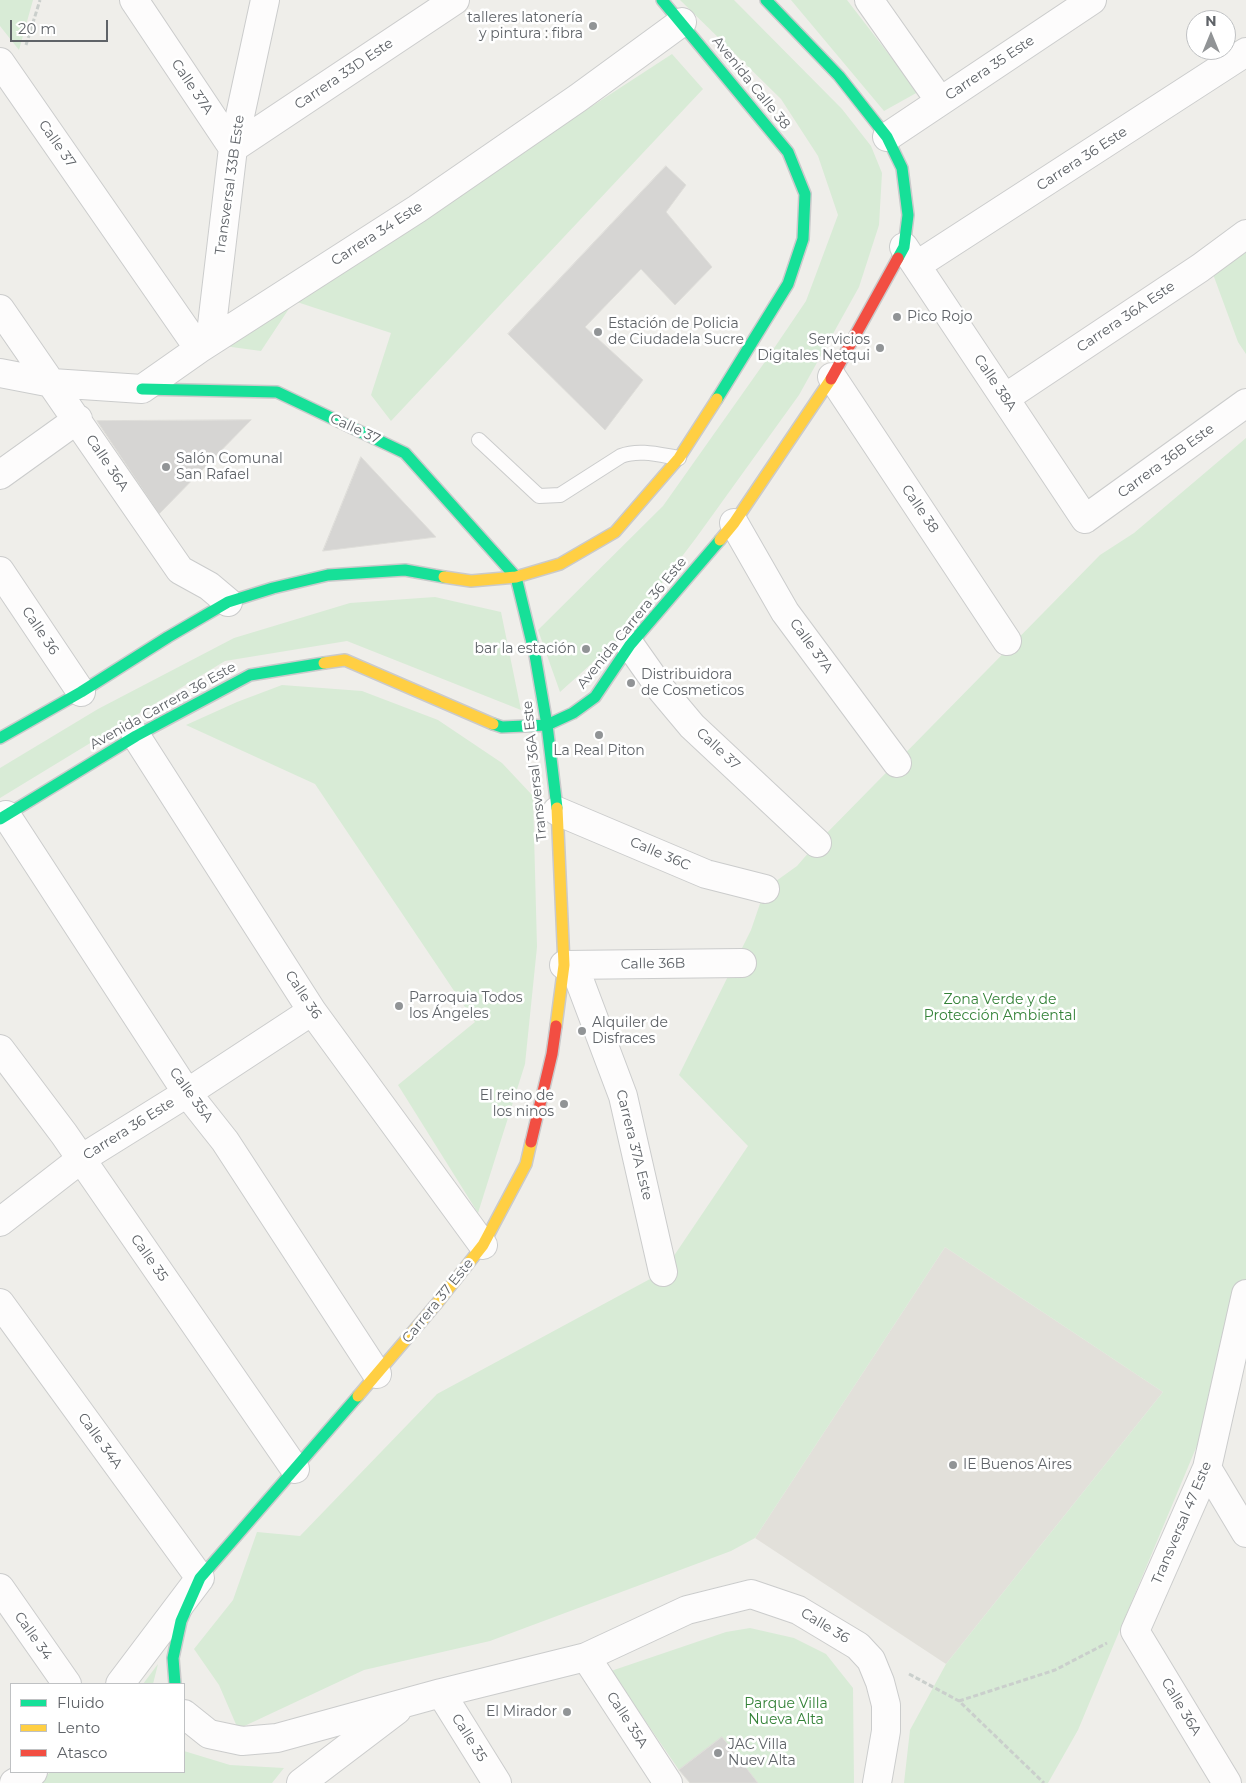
<!DOCTYPE html>
<meta charset="utf-8">
<style>
body{margin:0}
#map{position:relative;width:1246px;height:1783px;overflow:hidden;background:#efeeea;font-family:Montserrat,sans-serif}
canvas{display:block}
.legend{position:absolute;left:10px;top:1683px;width:175px;height:90px;box-sizing:border-box;background:#fff;border:1px solid #bfc1c3;margin:0;padding:6px 9px;list-style:none;font-size:15px;color:#5f6368}
.legend li{display:flex;align-items:center;gap:10px;height:25px}
.legend b{width:25px;border:1px solid #bfc1c3}
.north{position:absolute;left:1186px;top:10px;width:50px;height:50px;box-sizing:border-box;background:#fff;border:1px solid #bfc1c3;border-radius:50%;rotate:0deg;font-size:14px;font-weight:700;line-height:20px;text-align:center;color:#5f6368}
.north::after{content:'';display:block;margin:auto;width:18px;height:22px;background:#919496;clip-path:polygon(50% 0,100% 100%,50% 72%,0 100%)}
.scale{position:absolute;left:10px;top:20px;width:98px;height:22px;box-sizing:border-box;border:2px solid #5f6368;border-top:0;padding-left:6px;font-size:15px;line-height:18px;white-space:nowrap;color:#5f6368;-webkit-text-stroke:4px #fff;paint-order:stroke}
</style>
<div id="map">
<canvas width="1246" height="1783"></canvas>
<ul class="legend">
<li><b style="height:6px;background:#16e098"></b>Fluido</li>
<li><b style="height:6px;background:#ffcf43"></b>Lento</li>
<li><b style="height:6px;background:#f24e42"></b>Atasco</li>
</ul>
<div class="north">N</div>
<div class="scale">20 m</div>
</div>
<script>
const c = document.querySelector('canvas').getContext('2d');
c.lineJoin = 'round';
function fillPath(path, color) { c.fillStyle = color; c.fill(path, 'evenodd'); }
function trace(path, color, width, dash) { c.strokeStyle = color; c.lineWidth = width; c.lineCap = dash ? 'butt' : 'round'; c.setLineDash(dash || []); c.stroke(path); }
function label(font, color, halo, rows, align = 'center') {
  c.font = font + ' Montserrat,sans-serif'; c.lineWidth = 5; c.setLineDash([]); c.textBaseline = 'middle'; c.strokeStyle = halo; c.fillStyle = color; for (const [text, x, y, turn = 0] of rows) {
    c.save(); c.translate(x, y); c.rotate((+turn || 0) * Math.PI / 180); c.textAlign = isNaN(turn) ? turn : align; if (halo) c.strokeText(text, 0, 0); c.fillText(text, 0, 0); c.restore();
  }
}
fillPath(new Path2D(`
 M945,1247l218,145 -217,272 -191,-126z`), '#e2e0da');
fillPath(new Path2D(`
 M0,0h33l-14,50 -19,-24z
 M680,0h54l108,109 29,37 11,27 -3,52 -20,62 -60,108 -103,143 -76,100 -60,54 -22,-62 125,-124 99,-140 44,-65 32,-86 -20,-59 -37,-57z
 M791,0h56l71,92 -34,19z
 M672,54l31,35 -312,332 -20,-26 20,-62 -97,-32 -33,50 -37,-5z
 M1246,243v111l-8,-12 -28,-76z
 M1246,438v895l-45,103 -123,294 -30,53h-144l6,-53 36,-66 217,-272 -218,-145 -190,291 -24,13 -241,90 -126,29 -126,59 -19,-44 -25,-36 39,-49 24,-68 43,4 137,-142 226,-122 85,-126 -69,-71 72,-145 14,-41 32,-23 20,-23 283,-288 34,-22z
 M435,597l66,15 20,98 -174,-69 -122,20 -225,137v-30l98,-59 136,-71 116,-35z
 M282,685l80,6 76,29 64,43 31,33 4,151 -12,117 -47,149 -80,-128 77,-63 -160,-238 -129,-59 51,-23z
 M750,1628l44,10 32,16 27,34 1,95h-96l-36,-46 -43,33 -68,-99 115,-39z
 M158,1664l-5,20h-10z
 M184,1751l46,14 54,3 -12,15h-237l16,-11h133z`), '#d8ebd6');
const building = new Path2D(`
 M666,166l20,19 -20,27 46,55 -37,38 -34,-36 -56,58 58,53 -38,50 -97,-96z
 M251,420l-92,94 -62,-93z
 M361,457l75,80 -113,14z
 M722,1737l36,46h-68l-11,-13z`);
fillPath(building, '#d6d5d3');
trace(building, '#deddd9', 1);
const lane = new Path2D(`
 M479,440l60,56 21,-1 61,-39c18,-7 39,-1 58,2`);
const street = new Path2D(`
 M134,0l99,148 222,-148
 M869,0l71,101
 M0,62l199,287
 M887,137l205,-137
 M904,247l181,272 161,-116
 M917,265l329,-213
 M0,309l180,261 29,16 19,16
 M210,342l23,-194 32,-148
 M0,373l52,10 90,6 57,-40 218,-140 161,-111 104,-76
 M832,377l175,264
 M1005,398l195,-130 46,-34
 M0,475l78,-56
 M734,523l51,89 112,151
 M0,571l81,121
 M630,645l31,44 31,37 125,117
 M136,736l176,275 171,234
 M557,811l149,63 59,15
 M6,815l181,278 38,48 152,233
 M564,965l178,-2
 M574,966l49,130 40,176
 M0,1049l64,85 231,335
 M0,1222l81,-63 106,-66 125,-82
 M0,1303l200,275 -80,106
 M1207,1468l39,65
 M0,1588l67,96
 M586,1657l82,126
 M441,1693l56,90
 M184,1714l25,20 33,7 35,-3 164,-45 145,-36 101,-47 64,-16 47,16 60,36 13,14 9,22 6,23v26l-9,52
 M14,1783l19,-11
 M301,1783l96,-73
 M1227,1783l-92,-152 72,-163 39,-174`);
const fast = new Path2D(`
 M662,0l126,152 17,42 -2,45 -15,45 -71,115
 M766,0l73,76 48,61 15,31 6,47 -4,32 -6,11
 M142,389l135,3 128,61 111,124 19,78 12,70 10,83
 M493,724l9,3 45,-2 26,-12 22,-16 35,-52 90,-105
 M0,738l81,-46 87,-55 60,-35 45,-14 55,-13 77,-5 39,7
 M0,819l136,-83 114,-61 74,-12
 M175,1684l-2,-26 8,-37 19,-43 158,-182`);
const slow = new Path2D(`
 M720,540l14,-17 97,-144
 M444,577l27,4 45,-4 44,-13 55,-32 64,-74 38,-59
 M324,663l21,-3 148,64
 M556,1026l8,-61 -7,-157
 M358,1396l80,-94 45,-57 43,-81 5,-22`);
const jam = new Path2D(`
 M831,379l67,-121
 M531,1142l21,-88 4,-28`);
trace(lane, '#cbcccc', 16);
trace(street, '#cbcccc', 30);
trace(fast, '#cacacb', 14);
trace(slow, '#cacacb', 14);
trace(jam, '#cacacb', 14);
trace(new Path2D(`
 M26,45l14,-45
 M909,1674l50,27 85,82
 M959,1701l96,-31 52,-27`), '#cacfcc', 3, [5, 2.5]);
trace(lane, '#fdfcfc', 14);
trace(street, '#fdfcfc', 28);
trace(fast, '#16e098', 11);
trace(slow, '#ffcf43', 11);
trace(jam, '#f24e42', 11);
for (const [x, y, r, color] of [
 [593,26,5,"#919496"],
 [897,317,5,"#919496"],
 [598,332,5,"#919496"],
 [880,348,5,"#919496"],
 [166,467,5,"#919496"],
 [586,649,5,"#919496"],
 [631,683,5,"#919496"],
 [599,735,5,"#919496"],
 [399,1006,5,"#919496"],
 [582,1031,5,"#919496"],
 [564,1104,5,"#919496"],
 [953,1465,5,"#919496"],
 [567,1712,5,"#919496"],
 [718,1753,5,"#919496"]
]) { const dot = new Path2D(); dot.arc(x, y, r, 0, 2 * Math.PI); c.fillStyle = color; c.fill(dot); trace(dot, '#fff', 2); }
label('14px', '#5f6368', '#fff', [
 ["talleres latonería",583,18,"right"],
 ["y pintura : fibra",583,34,"right"],
 ["Pico Rojo",907,317],
 ["Estación de Policia",608,324],
 ["de Ciudadela Sucre",608,340],
 ["Servicios",870,340,"right"],
 ["Digitales Netqui",870,356,"right"],
 ["Salón Comunal",176,459],
 ["San Rafael",176,475],
 ["bar la estación",576,649,"right"],
 ["Distribuidora",641,675],
 ["de Cosmeticos",641,691],
 ["La Real Piton",599,751,"center"],
 ["Parroquia Todos",409,998],
 ["los Ángeles",409,1014],
 ["Alquiler de",592,1023],
 ["Disfraces",592,1039],
 ["El reino de",554,1096,"right"],
 ["los ninos",554,1112,"right"],
 ["IE Buenos Aires",963,1465],
 ["El Mirador",557,1712,"right"],
 ["JAC Villa",728,1745],
 ["Nuev Alta",728,1761]
], 'left');
label('14px', '#5f6368', '#fff', [
 ["Carrera 35 Este",990,68,-34],
 ["Carrera 33D Este",344,74,-34],
 ["Avenida Calle 38",751,83,51],
 ["Calle 37A",192,87,56],
 ["Calle 37",57,144,55],
 ["Carrera 36 Este",1082,159,-33],
 ["Transversal 33B Este",230,185,-82],
 ["Carrera 34 Este",377,234,-33],
 ["Carrera 36A Este",1126,317,-34],
 ["Calle 38A",995,383,56],
 ["Calle 37",355,429,25],
 ["Carrera 36B Este",1166,461,-36],
 ["Calle 36A",107,463,56],
 ["Calle 38",920,509,56],
 ["Avenida Carrera 36 Este",632,623,-51],
 ["Calle 36",40,631,56],
 ["Calle 37A",811,646,54],
 ["Avenida Carrera 36 Este",163,706,-29],
 ["Calle 37",718,749,43],
 ["Transversal 36A Este",535,771,-96],
 ["Calle 36C",660,854,23],
 ["Calle 36B",653,964,-1],
 ["Calle 36",303,995,57],
 ["Calle 35A",191,1095,54],
 ["Carrera 36 Este",129,1129,-32],
 ["Carrera 37A Este",634,1145,76],
 ["Calle 35",149,1258,55],
 ["Carrera 37 Este",438,1301,-51],
 ["Calle 34A",100,1441,54],
 ["Transversal 47 Este",1182,1523,-67],
 ["Calle 36",825,1626,31],
 ["Calle 34",33,1636,55],
 ["Calle 36A",1181,1707,59],
 ["Calle 35A",627,1720,57],
 ["Calle 35",469,1738,58]
]);
label('14px', '#348238', '#fff', [
 ["Zona Verde y de",1000,1000],
 ["Protección Ambiental",1000,1016],
 ["Parque Villa",786,1704],
 ["Nueva Alta",786,1720]
]);
</script>
